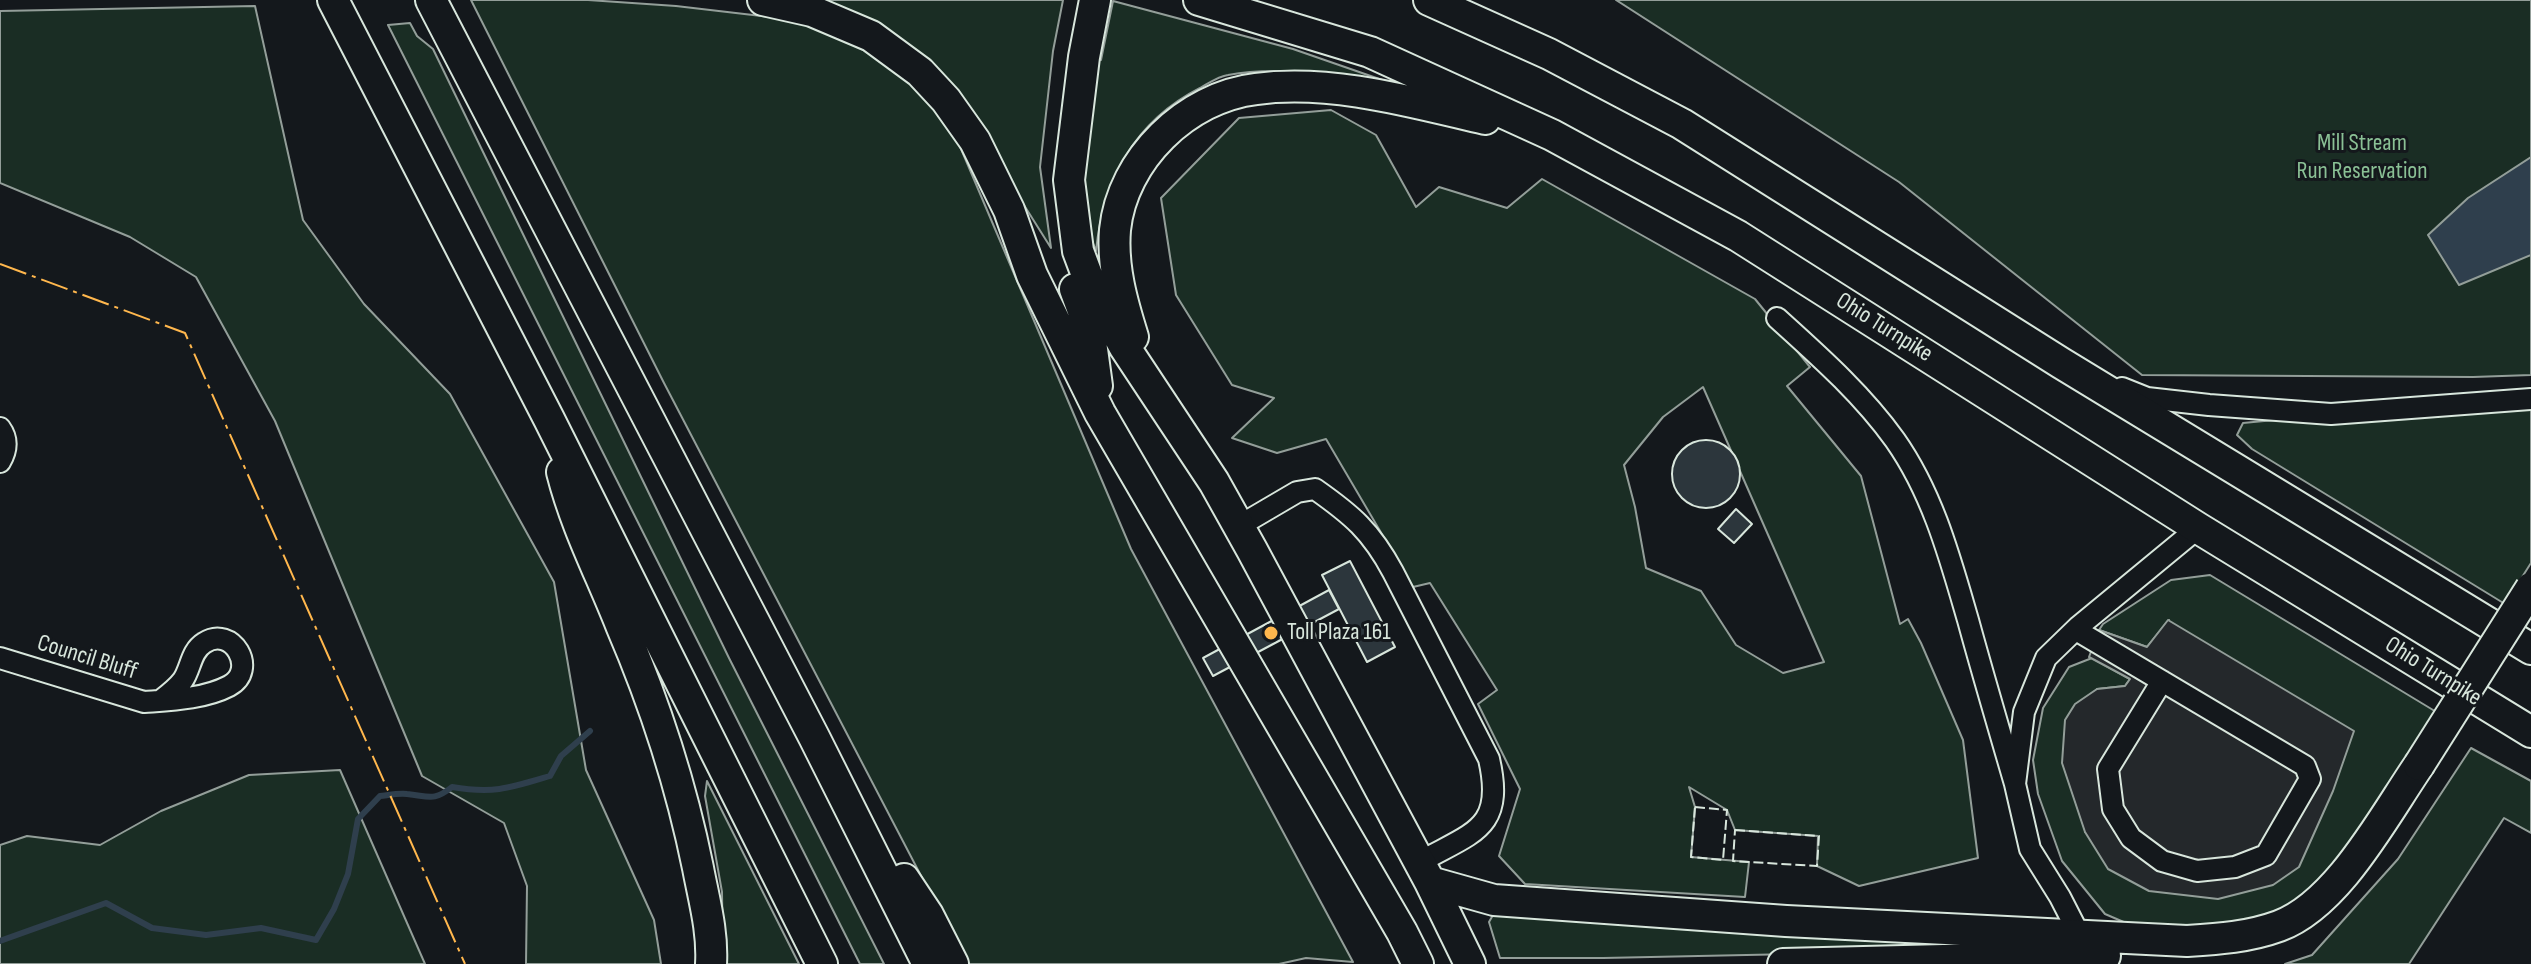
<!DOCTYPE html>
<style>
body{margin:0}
canvas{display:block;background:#14181c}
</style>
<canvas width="2531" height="964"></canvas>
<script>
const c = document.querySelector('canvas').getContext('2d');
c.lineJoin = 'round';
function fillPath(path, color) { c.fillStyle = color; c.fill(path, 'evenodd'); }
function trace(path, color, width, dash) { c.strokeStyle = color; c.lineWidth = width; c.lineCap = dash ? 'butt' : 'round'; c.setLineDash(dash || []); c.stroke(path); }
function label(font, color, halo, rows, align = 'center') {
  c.font = font + ' "Sofia Sans Condensed",sans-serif'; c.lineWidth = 6; c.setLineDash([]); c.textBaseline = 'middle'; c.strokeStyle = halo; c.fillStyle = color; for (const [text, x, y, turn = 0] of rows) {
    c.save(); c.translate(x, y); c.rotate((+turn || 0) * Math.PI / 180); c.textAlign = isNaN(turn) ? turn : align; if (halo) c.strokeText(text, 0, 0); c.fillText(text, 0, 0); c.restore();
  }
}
const green = new Path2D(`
 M471,0h117l88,6 111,13 46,15 77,40 43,56 178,419 222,413 -47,-4 -27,6h-312l-303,-581z
 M811,0h252l-10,51 -13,116 11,81 -68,-108 -28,-53 -77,-60z
 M1616,0h915v375l-58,2 -331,-2 -243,-193z
 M1113,1l180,48 95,33c-52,-6 -108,-17 -160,-7 -9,1 -19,8 -28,13 -65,33 -97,92 -104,163 -25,-59 -10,-131 -2,-192l7,1z
 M255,6l48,214 61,84 86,90 104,188 32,188 68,150 7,44h-135l1,-78 -23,-63 -82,-47 -147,-355 -79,-144 -66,-40 -130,-54v-172z
 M410,23l7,13 16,13 296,609 155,306h-24l-472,-939z
 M1331,110l45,25 40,72 23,-20 68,21 35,-29 213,120 55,68 -23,19 74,90 39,148 8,-5 13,24 42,97 15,118 -119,28 -42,-20 1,-30 -83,-6 -8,-20 -38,-23 6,20 -4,50 58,5 -4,35 -220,-13 -26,-28 21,-67 -42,-85 19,-14 -67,-107 -17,4 -87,-148 -49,14 -45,-15 42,-40 -42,-13 -56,-90 -15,-97 78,-80zM1703,387l121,275 -41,11 -47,-28 -35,-54 -55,-23 -11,-61 -11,-42 39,-48z
 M2531,406v157l-26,41 -253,-155 -15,-14 6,-12 53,-5z
 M2210,575l228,138 -106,162 -48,43 -47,15 -104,-7 -28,-12 -43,-53 -24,-67 -5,-34 10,-52 26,-41 23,-9 38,21 -5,7 -28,3 -12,143 84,-212 -22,27 -48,-17 4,-6 68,-44z
 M2471,748l60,33v52l-27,-15 -95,146h-124l27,-9 86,-96z
 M340,770l85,194h-425v-119l27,-9 73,9 61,-34 88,-36z
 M707,781l92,183h-76l-1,-72 -17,-96z
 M1493,915l457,22 35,13 -382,8h-103l-11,-36z`);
fillPath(green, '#1a2d24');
trace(green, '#939e99', 2);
const parking = new Path2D(`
 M2168,620l186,111 -21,60 -34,76 -26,18 -55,14 -69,-8 -41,-22 -23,-37 -23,-69 3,-43 10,-16 22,-15 28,-3 5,-7 -41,-22 10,-27 48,17z`);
fillPath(parking, '#24282b');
trace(parking, '#939e99', 2);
const water = new Path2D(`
 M2531,157v98l-72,30 -31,-50 40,-37z`);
fillPath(water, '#2f3f4d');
trace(water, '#939e99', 2);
trace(new Path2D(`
 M0,941l106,-38 46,25 54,7 55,-7 55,12 18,-31 14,-35 10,-55 22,-23c9,-1 19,-3 27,-2 22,2 26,8 45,-7 42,7 58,1 98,-11l11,-20 29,-25`), '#2f3f4d', 6);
const building = new Path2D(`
 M1672 474a34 34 0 1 1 68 0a34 34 0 1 1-68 0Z
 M1736,509l16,15 -18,19 -16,-14z
 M1350,561l45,86 -28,15 -45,-87z
 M1329,590l10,19 -126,67 -10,-18z`);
fillPath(building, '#2c363c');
trace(building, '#d8e6dc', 2);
const minor = new Path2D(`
 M1777,318c42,38 85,76 118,122 38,54 55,118 73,180 15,55 31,109 47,164
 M2122,388l25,10 62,7 122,9 200,-15
 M0,428c8,11 7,22 0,34
 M1239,526l58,-34 18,-3c37,26 56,42 78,83l96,187c16,70 -16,73 -69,103
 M2076,630l229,136 5,13 -44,76 -31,12 -38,4 -35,-10 -31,-23 -18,-29 -5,-40 54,-88
 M0,658l144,44c27,-2 60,-3 85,-16 30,-16 3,-62 -25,-43 -13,8 -13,25 -21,37 -6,8 -15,15 -23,21
 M2079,944l1,-8 -20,-39 -30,-48 -15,-65 9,-72 22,-54 32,-31 120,-99`);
const highway = new Path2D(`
 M333,0l216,419 273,545
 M431,0l383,737 114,227
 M763,0l49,11 59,25 49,36 26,28 29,41 34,69 23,65 68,138 302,519 16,32
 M1095,0l-11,57 -15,123 9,71 12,32 34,63 90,136 38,68 178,332 40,82
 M1199,0l171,52 182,83 186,101 460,292 333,204
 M1429,0l120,54 133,70 379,239 470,286
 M1075,289l14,38 8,59
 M1133,337c-11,-35 -21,-70 -18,-107 7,-71 72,-133 141,-141 76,-10 156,13 229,30
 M562,472c14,55 38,100 59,153 34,79 60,159 77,243 6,32 15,63 13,96
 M904,879l24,36 25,49
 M1430,882l64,18 292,21 401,20c32,-2 62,-4 92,-15 59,-22 105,-110 140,-161
 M1783,964l322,-8`);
trace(minor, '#d8e6dc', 24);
trace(highway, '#d8e6dc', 34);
trace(minor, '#14181c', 20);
trace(highway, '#14181c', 30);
const highwayBridge = new Path2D(`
 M2419,765l112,-177`);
trace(highwayBridge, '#d8e6dc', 34, []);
trace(highwayBridge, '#14181c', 30);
trace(new Path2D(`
 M1695,807l32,3 -4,50 -32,-3z
 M1735,830l84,6 -2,30 -84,-5z`), '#d8e6dc', 2, [10, 4]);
trace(new Path2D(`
 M0,264l185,69 280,631`), '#ffb74d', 2, [28, 6, 4, 6]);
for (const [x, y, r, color] of [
 [1271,633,8,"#ffb74d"]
]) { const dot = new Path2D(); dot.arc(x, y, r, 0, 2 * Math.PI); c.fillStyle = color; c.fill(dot); trace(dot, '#14181c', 3); }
label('24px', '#8ac095', '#14181c', [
 ["Mill Stream",2362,144],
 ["Run Reservation",2362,172]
]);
label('24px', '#d8e6dc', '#14181c', [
 ["Ohio Turnpike",1884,328,32],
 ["Council Bluff",87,658,17],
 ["Ohio Turnpike",2433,672,32]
]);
label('24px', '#d8e6dc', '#14181c', [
 ["Toll Plaza 161",1287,633]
], 'left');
</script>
